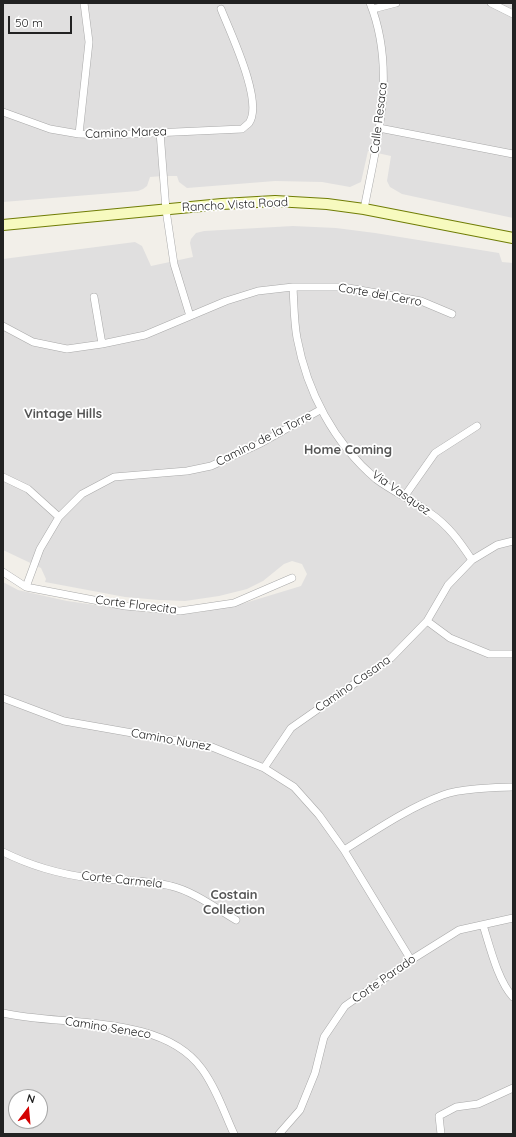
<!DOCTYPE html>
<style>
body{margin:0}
#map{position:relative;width:516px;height:1137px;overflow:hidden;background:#f2efe9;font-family:Quicksand,sans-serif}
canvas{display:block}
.frame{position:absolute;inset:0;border:4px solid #222;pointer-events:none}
.north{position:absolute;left:8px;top:1089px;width:40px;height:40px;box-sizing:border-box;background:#fff;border:1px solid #a7a7a7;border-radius:50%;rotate:16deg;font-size:11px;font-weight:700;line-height:16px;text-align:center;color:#222}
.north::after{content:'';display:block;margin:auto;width:14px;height:18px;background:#d40000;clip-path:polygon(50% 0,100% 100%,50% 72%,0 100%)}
.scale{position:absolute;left:8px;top:16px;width:64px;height:18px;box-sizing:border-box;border:2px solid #222;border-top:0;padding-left:5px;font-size:12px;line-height:14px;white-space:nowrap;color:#222;-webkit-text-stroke:3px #fff;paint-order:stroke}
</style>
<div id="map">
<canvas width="516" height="1137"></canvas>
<div class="frame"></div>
<div class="north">N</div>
<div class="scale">50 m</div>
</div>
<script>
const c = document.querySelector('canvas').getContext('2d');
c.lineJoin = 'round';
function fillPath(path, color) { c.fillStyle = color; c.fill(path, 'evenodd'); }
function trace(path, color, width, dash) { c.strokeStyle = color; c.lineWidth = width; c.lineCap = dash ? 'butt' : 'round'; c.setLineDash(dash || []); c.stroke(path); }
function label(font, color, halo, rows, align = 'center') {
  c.font = font + ' Quicksand,sans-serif'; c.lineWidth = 3.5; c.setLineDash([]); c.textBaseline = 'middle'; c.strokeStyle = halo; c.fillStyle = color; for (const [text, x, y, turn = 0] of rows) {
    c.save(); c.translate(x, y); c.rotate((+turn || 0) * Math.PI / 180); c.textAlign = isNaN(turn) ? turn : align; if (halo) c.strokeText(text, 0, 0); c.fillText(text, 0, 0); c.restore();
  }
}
fillPath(new Path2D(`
 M3,3h510v215l-111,-24 -12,-7 -3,-6 4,-25 -23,-5 -7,31 -11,5 -28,-5 -47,-1 -88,7 -8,-6 -2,-6h-14l-13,1 -3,9 -4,3 -5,2 -135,11z
 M293,226l43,2 39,5 124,20 3,9 11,1v871h-510v-552l15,8 49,11 77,11 27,2 25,-1 49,-10 56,-17 6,-12 -5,-10 -10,-3 -8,3 -21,17 -16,8 -28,7 -34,5 -26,-1 -34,-3 -80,-15 1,-3 -5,-11 -38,-18v-291l132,-17 7,4 9,20 42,-9 -3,-14 1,-4 5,-6 8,-2zM16,1097h24v24h-24z`), '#e0dfdf');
const minor = new Path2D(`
 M491,3l22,11
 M373,9l23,-6
 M3,112l47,17 29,5 30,1 133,-6c2,-2 5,-4 7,-6 15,-21 -19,-91 -28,-114
 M379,128l134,26
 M160,132l6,78 8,54 16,52
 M79,134l10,-92 -5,-39
 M364,209c13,-68 33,-139 6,-206
 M293,287c1,17 1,35 4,51 10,54 37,105 79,141 17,13 37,21 54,34 19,13 30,29 42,47
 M94,297l8,47
 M3,326l30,16 34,7 35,-5 43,-9 81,-34 32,-10 35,-4h50l78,14 31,13
 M3,477l25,12 31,28
 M404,497l31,-44 42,-27
 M3,572l23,15 99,19 55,5 54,-8 58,-25
 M26,587l14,-38 19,-32 23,-23 32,-17 73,-6 24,-5 50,-23 59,-33
 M427,621l23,17 39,16h24
 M3,698l61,23 148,26 52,21 30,19 25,28 25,35 67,110
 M264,768l27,-40 100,-70 36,-37 21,-36 24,-25 25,-15 16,-4
 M344,850c32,-20 64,-42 99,-55 15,-6 53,-8 70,-8
 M3,852c28,14 56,22 87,26 27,3 55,1 81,8 22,5 46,23 65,34
 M483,925c7,22 15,56 30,72
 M3,1013c60,14 159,0 199,56 14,19 22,43 32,65
 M279,1134l21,-24 15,-37 9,-36 21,-31 66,-46 48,-30 54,-12
 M441,1134l-2,-18 17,-9 22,-3 35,-16`);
const secondary = new Path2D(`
 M3,225l219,-21 53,-3 52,3 37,5 149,29`);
trace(minor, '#a9a9a9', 8);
trace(secondary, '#707d05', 12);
trace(minor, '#fff', 7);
trace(secondary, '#f7fabf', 10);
label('12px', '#222', '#fff', [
 ["Calle Resaca",379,118,-83],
 ["Camino Marea",126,133,-2],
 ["Rancho Vista Road",235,205,-3],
 ["Corte del Cerro",380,295,10],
 ["Camino de la Torre",264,439,-27],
 ["Via Vasquez",401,493,35],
 ["Corte Florecita",136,605,7],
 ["Camino Casana",353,684,-35],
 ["Camino Nunez",171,740,10],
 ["Corte Carmela",122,880,6],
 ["Corte Parado",384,979,-35],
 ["Camino Seneco",108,1028,9]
]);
label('bold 13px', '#555', '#fff', [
 ["Vintage Hills",63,414],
 ["Home Coming",348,450],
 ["Costain",234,895],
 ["Collection",234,910]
]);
</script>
